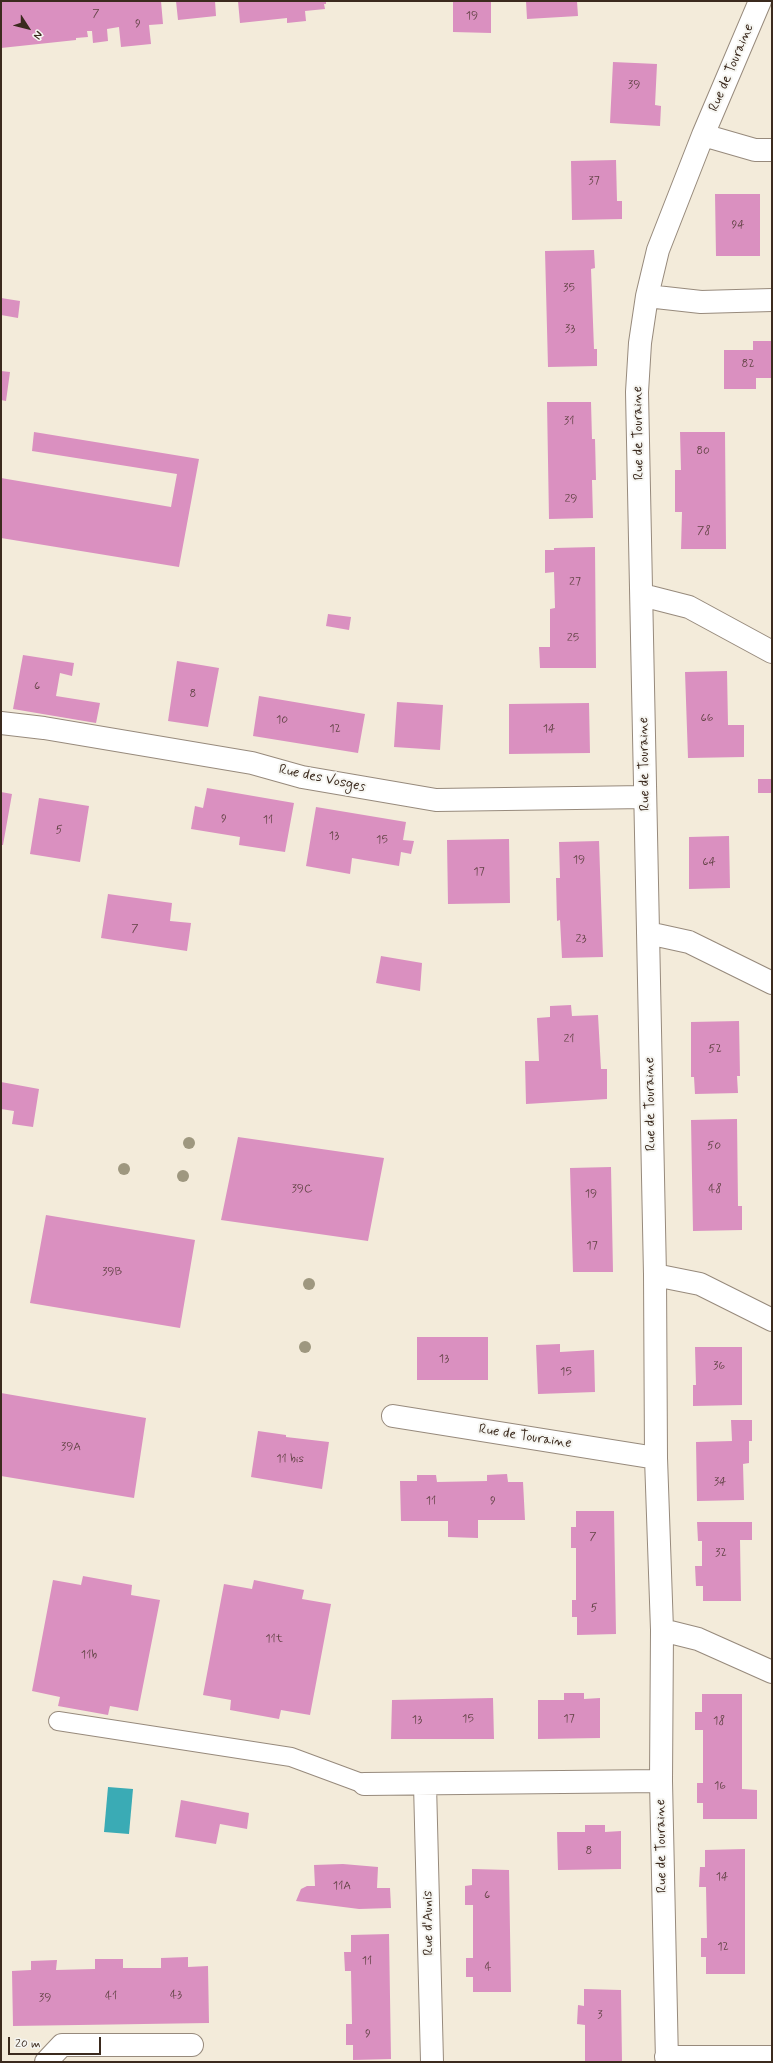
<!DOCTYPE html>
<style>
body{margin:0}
#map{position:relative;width:773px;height:2063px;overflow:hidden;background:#f3ebda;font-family:Mynerve,sans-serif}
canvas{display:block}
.frame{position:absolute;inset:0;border:2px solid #3b2a1e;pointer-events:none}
.north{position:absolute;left:8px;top:8px;width:40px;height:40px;-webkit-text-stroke:3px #f6f6f2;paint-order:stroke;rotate:126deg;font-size:11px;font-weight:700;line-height:16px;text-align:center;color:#3b2a1e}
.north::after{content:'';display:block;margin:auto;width:14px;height:18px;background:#3b2a1e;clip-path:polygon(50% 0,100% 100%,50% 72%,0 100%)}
.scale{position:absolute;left:8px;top:2037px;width:93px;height:18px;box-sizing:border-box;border:2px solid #3b2a1e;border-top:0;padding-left:5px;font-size:12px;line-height:14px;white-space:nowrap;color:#3b2a1e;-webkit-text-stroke:3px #f6f6f2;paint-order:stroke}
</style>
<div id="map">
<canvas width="773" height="2063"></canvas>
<div class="frame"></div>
<div class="north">N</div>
<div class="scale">20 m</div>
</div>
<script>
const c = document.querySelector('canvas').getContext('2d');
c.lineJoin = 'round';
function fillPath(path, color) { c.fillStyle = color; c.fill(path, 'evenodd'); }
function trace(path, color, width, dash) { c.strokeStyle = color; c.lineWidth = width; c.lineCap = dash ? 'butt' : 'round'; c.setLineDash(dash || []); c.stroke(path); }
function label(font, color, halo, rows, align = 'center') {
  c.font = font + ' Mynerve,sans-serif'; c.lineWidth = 4; c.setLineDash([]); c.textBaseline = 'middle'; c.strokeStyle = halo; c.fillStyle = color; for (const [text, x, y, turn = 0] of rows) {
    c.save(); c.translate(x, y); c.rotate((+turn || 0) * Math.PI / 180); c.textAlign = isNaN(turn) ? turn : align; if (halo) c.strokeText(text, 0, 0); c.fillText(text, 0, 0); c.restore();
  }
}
fillPath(new Path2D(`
 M108,1787l25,2 -4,45 -25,-2z`), '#3aabb5');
fillPath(new Path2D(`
 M1,1h160l2,23 -14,1 2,19 -30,3 -2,-20 -12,2 1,12 -15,2 -1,-12h-5l1,6 -12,1v2l-75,8z
 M176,1h39l1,15 -38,4z
 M238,1h88v3h-2l1,5 -20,2 1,10 -19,2v-5l-47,5z
 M453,1h38v32l-38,-1z
 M526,1h51l1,15 -51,3z
 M613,62l44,2 -2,41 6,1 -1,20 -50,-3z
 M616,160l1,41h5v18l-50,1 -1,-59z
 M715,194h45v62h-44z
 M594,250l1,18 -4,1 3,80h3v17l-49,1 -3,-116z
 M1,298l19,3 -2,17 -17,-3z
 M753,341h19v37h-16v11h-32v-39h29z
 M1,371l9,1 -4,29 -5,-1z
 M547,402h44l1,37h3l1,41h-4l1,38 -44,1z
 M34,432l165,27 -20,108 -178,-29v-60l170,29 6,-33 -145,-23z
 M680,432h45l1,117h-45l1,-37h-7v-42h6z
 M595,547l1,121h-56l-1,-21h11v-38l5,-1 -1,-36 -9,1v-23h9v-2z
 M328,614l23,3 -2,13 -23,-4z
 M23,655l51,8 -2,13 -12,-3 -4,23 44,7 -4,20 -83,-14z
 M177,661l42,7 -11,59 -40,-6z
 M727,671l1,54h16v32l-56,1 -3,-86z
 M259,696l106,18 -7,39 -105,-17z
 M397,702l46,3 -3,45 -46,-3z
 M589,703l1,50 -81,1v-50z
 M758,779h14v14h-14z
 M207,788l87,15 -9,49 -46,-7 1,-8 -49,-8 4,-23 8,2z
 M1,792l11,2 -9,51h-2z
 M39,798l50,8 -9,56 -50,-8z
 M316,807l90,15 -3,18 11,1 -3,13 -10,-2 -2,14 -47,-8 -2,16 -44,-8z
 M729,836l1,52 -41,1v-52z
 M509,839l1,64 -62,1 -1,-64z
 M599,841l4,116 -41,1 -2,-38 -3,1 -1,-43h4l-1,-36z
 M108,894l64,9 -2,18 21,2 -4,28 -86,-13z
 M381,956l41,7 -2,28 -44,-8z
 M571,1005l1,11 26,-1 3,54h6v30l-81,5 -1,-43h14l-2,-43 13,-1v-11z
 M739,1021l1,55h-3l1,17 -43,1 -1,-17h-3v-55z
 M1,1082l38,7 -6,38 -21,-3 2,-13 -13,-2z
 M737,1119l1,87h4v24l-49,1 -2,-111z
 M238,1137l146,21 -16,83 -147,-21z
 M611,1167l2,105h-40l-3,-104z
 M46,1215l149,25 -15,88 -150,-25z
 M417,1337h71v43h-71z
 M560,1344v8l34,-2 1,42 -57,2 -2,-49z
 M695,1347h47v58l-49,1v-21h3z
 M1,1393l145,25 -12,80 -133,-22z
 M731,1420h21v21h-3v22l-6,1 1,36 -47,1 -1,-59 36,-1z
 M258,1431l28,4v2l43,5 -7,47 -71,-12z
 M507,1474l1,8h15l2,38h-47v18l-30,-1v-16h-47l-1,-40h17v-6h19l1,7 50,-1v-6z
 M576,1511h38l2,123 -39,1v-18h-5v-17h4v-52h-5v-21h5z
 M697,1522h55v18h-12l1,61h-38v-15h-7l-1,-20h7v-25h-4z
 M83,1576l49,9 -1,10 29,5 -22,111 -28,-5 -2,9 -50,-9 2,-9 -28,-6 21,-111 28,5z
 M254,1580l50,10 -2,9 29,5 -21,111 -29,-5 -2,9 -49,-9 1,-10 -28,-5 21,-111 28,5z
 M564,1693h20v6l16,-1v40l-62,1v-39h26z
 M702,1694h40v95l15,1v29h-54v-16h-6v-20h6v-53h-8v-18h7z
 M493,1698l1,41h-103l1,-39z
 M181,1800l68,13 -2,16 -27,-5 -4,20 -41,-7z
 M585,1825h20v7l16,-1v38l-63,1 -1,-38h28z
 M745,1849v125h-39v-17h-5v-19h6l-1,-51h-7l1,-20h5v-17z
 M343,1864l35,3 -1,21h13l1,20 -32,1 -63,-8 5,-12 6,-3h8l-1,-21z
 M472,1869l37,1 2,122h-38v-15h-7v-19h7v-53h-8v-19l7,-1z
 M389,1934l2,125 -38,1v-15h-7v-21h6l-1,-53h-6l-1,-19h7v-17z
 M188,1957v10l20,-1 1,57 -196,3 -1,-55 19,-1v-9l26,-1 -1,10 39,-1v-10h28v9h38v-10z
 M584,1989l37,1 1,72h-37v-37l-8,-1 1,-19 6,1z`), '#da90c0');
const service = new Path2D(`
 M58,1721l233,36 73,27`);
const minor = new Path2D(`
 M703,135l52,15h17
 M647,296l54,6 71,-2
 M642,595l47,12 83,45
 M1,723l43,5 208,35 50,14 134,23 209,-3
 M648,933l41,9 83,41
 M655,1275l45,9 72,36
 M393,1416l263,42
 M662,1630l36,9 74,33
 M364,1784l297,-3
 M425,1784l7,278
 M666,2057h106
 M46,2062l16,-17h130
 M667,2062l-6,-281 1,-151 -6,-172 -1,-183 -18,-883 3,-49 7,-47 11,-46 45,-115 57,-134`);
trace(service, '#978a7c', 20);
trace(minor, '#978a7c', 24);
trace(service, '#fff', 18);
trace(minor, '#fff', 22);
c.fillStyle = '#9e977f';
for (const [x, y] of [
 [189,1143],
 [124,1169],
 [183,1176],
 [309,1284],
 [305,1347]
]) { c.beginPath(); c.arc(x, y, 6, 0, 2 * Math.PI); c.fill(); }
label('12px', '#634446', null, [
 ["7",96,14],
 ["19",472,16],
 ["9",138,24],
 ["39",634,85],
 ["37",594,181],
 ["94",738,225],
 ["35",569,288],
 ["33",570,329],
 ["82",748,364],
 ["31",569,421],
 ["80",703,451],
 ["29",571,499],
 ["78",704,531],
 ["27",575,582],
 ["25",573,638],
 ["6",37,686],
 ["8",193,694],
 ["66",707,718],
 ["10",282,720],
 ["12",335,729],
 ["14",549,729],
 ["9",224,819],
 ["11",268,820],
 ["5",59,830],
 ["13",334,836],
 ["15",382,840],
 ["19",579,860],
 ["64",709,862],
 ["17",479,872],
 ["7",135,929],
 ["23",581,939],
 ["21",569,1039],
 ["52",715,1049],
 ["50",714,1146],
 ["39C",302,1189],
 ["48",715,1189],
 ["19",591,1194],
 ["17",592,1246],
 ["39B",112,1272],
 ["13",444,1359],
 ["36",719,1366],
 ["15",566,1372],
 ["39A",71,1447],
 ["11 bis",290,1459],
 ["34",720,1482],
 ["11",431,1501],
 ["9",493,1501],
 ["7",593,1537],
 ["32",721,1553],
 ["5",594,1608],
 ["11t",274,1639],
 ["11b",89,1655],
 ["15",468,1719],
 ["17",569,1719],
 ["13",417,1720],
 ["18",719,1721],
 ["16",720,1786],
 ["8",589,1851],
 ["14",722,1877],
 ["11A",342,1886],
 ["6",487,1895],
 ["12",723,1947],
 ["11",367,1961],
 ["4",488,1967],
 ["43",176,1995],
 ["41",111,1996],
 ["39",45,1998],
 ["3",600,2015],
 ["9",368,2034]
]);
label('14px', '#3b2a1e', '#f6f6f2', [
 ["Rue de Touraine",732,68,-67],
 ["Rue de Touraine",639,433,-91],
 ["Rue de Touraine",645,764,-91],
 ["Rue des Vosges",322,779,12],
 ["Rue de Touraine",651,1104,-91],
 ["Rue de Touraine",525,1437,9],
 ["Rue de Touraine",662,1846,-91],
 ["Rue d'Aunis",429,1923,-91]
]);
</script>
